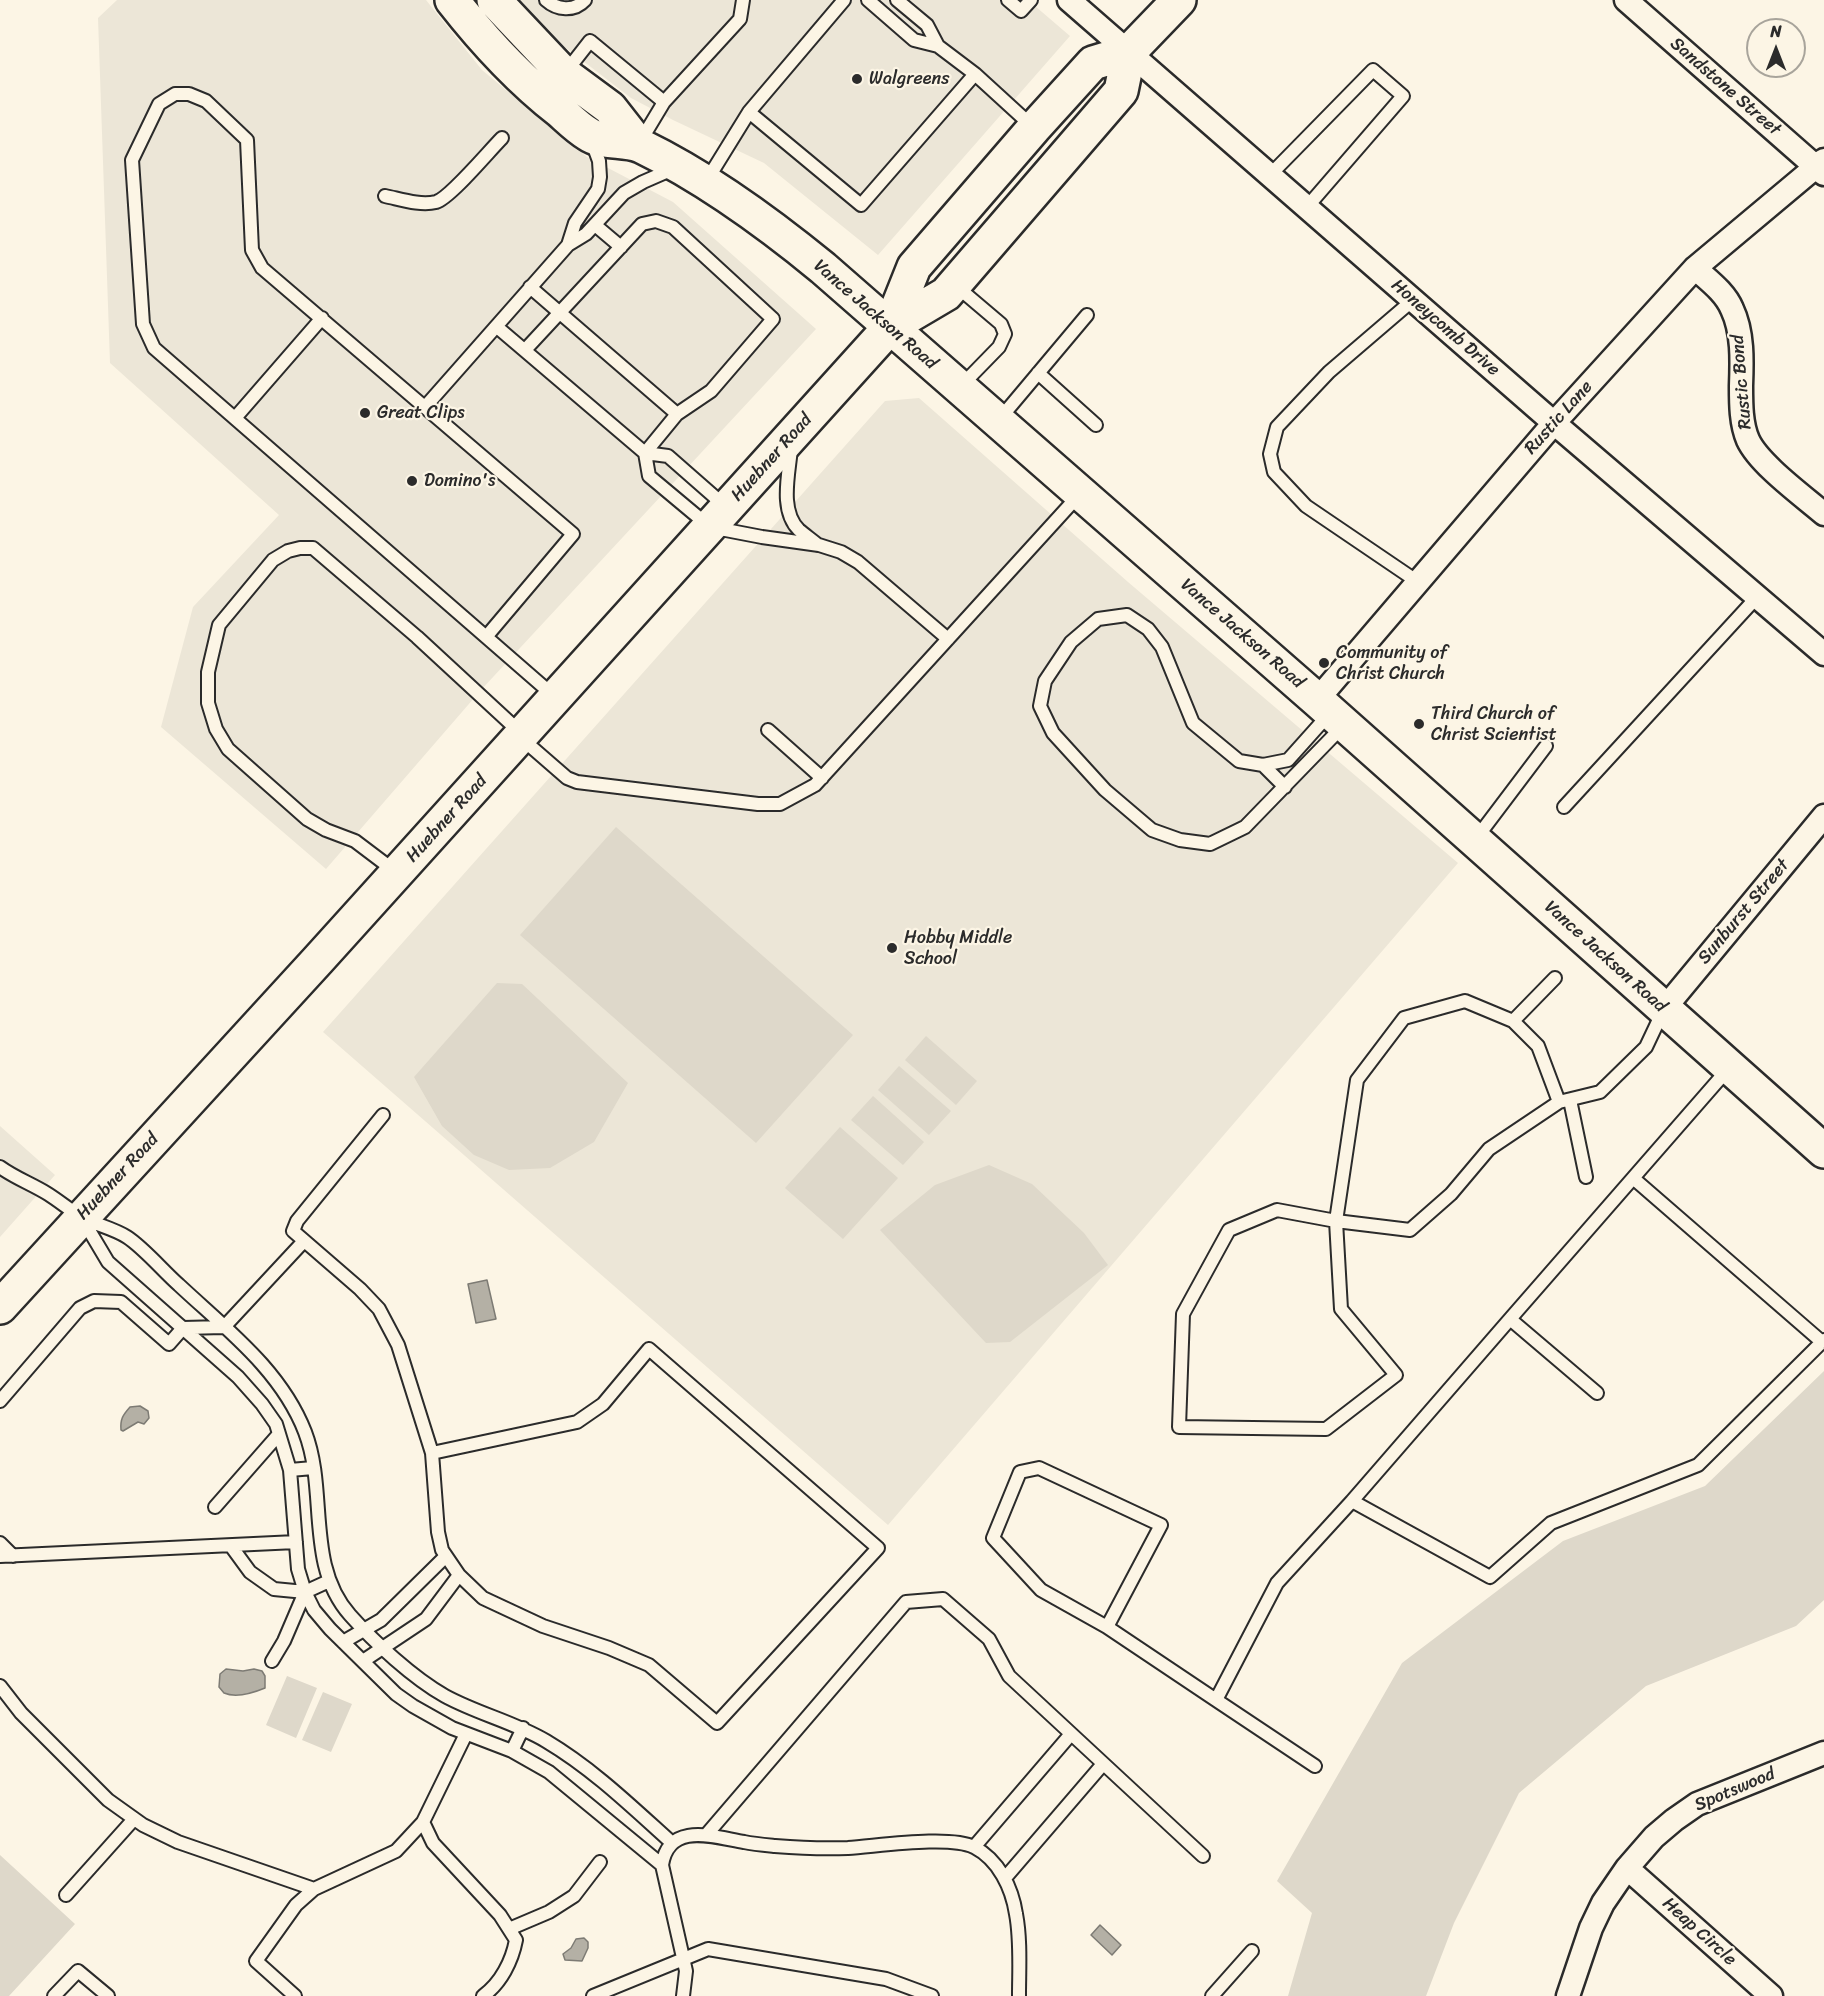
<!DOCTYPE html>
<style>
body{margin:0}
#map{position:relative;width:1824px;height:1996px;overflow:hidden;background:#fcf5e5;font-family:Sriracha,sans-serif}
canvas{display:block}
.north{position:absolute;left:1746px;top:18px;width:60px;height:60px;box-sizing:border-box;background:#fcf5e5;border:2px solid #a8a49b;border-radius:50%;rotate:0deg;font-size:16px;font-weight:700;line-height:24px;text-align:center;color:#2b2b2b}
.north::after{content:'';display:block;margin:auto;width:21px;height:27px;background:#2b2b2b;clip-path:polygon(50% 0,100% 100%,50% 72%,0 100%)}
</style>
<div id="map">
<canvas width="1824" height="1996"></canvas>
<div class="north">N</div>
</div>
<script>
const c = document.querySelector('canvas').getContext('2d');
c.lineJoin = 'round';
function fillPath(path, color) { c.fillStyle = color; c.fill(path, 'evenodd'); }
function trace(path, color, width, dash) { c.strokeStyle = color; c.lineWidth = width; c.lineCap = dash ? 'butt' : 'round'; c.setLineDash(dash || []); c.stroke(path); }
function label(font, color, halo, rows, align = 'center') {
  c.font = font + ' Sriracha,sans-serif'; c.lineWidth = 4.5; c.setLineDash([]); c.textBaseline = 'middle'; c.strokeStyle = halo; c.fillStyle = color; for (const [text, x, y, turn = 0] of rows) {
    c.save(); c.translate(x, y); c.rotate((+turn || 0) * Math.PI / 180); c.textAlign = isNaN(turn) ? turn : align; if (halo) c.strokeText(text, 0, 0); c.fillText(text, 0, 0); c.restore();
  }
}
fillPath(new Path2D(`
 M117,0h309l56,70 105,87 86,45 143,127 -335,361 -155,179 -165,-142 32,-120 86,-92 -169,-152 -12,-345z
 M517,0h511l42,36 -192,219 -114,-92 -91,-43 -42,-22 -70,-54z
 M919,398l209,184 330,281 -570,662 -565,-493 562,-631z
 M0,1126l55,49 -55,62z`), '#ece6d7');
fillPath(new Path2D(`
 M616,827l237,208 -97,108 -236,-208z
 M497,983l25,1 106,99 -34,59 -44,26 -41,2 -35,-15 -32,-29 -28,-49z
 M926,1036l51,45 -21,24 -51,-45z
 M899,1066l52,45 -22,24 -51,-45z
 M873,1096l51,46 -21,23 -52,-45z
 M840,1127l58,51 -55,61 -58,-51z
 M989,1165l43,19 52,49 24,32 -98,77 -24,1 -106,-113 55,-45z
 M1824,1371v229l-28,26 -150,60 -127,107 -65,130 -28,73h-138l24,-83 -35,-32 125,-218 161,-122 142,-55z
 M287,1676l30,12 -21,50 -30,-13z
 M323,1692l29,12 -21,48 -29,-12z
 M0,1855l75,69 -66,72h-9z`), '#ded8ca');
const water = new Path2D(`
 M487,1280l9,39 -20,4 -8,-39z
 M140,1406l8,5 1,7 -5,6 -6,-2 -15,9 -2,-1c-1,-11 2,-15 9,-23z
 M226,1669l17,2 11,-2 8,2 3,5v12c-12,5 -29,10 -41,5l-5,-6 1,-13z
 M1100,1925l21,20 -9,10 -21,-20z
 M584,1938l4,4v6l-6,13 -17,-1 -2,-6 8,-6 5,-9z`);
fillPath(water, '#b4b0a5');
trace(water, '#7d7b74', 1.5);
const lane = new Path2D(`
 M546,0c11,10 28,12 39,0
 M868,0l46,40 24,6
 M897,0l30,25 11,21 37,28 58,53
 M1008,0l13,11 10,-11
 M565,73l25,-32 74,61
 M749,112l112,93 114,-131
 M640,142l24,-40 76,-83 3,-19
 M1270,175l103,-105 30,26 -96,111
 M707,180l42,-68 95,-112
 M385,196c15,3 35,10 51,6 14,-4 53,-51 66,-64
 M595,225l26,22
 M568,245l7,-22 23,-34 2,-12 -1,-16 -7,-19
 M955,285l46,39 4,10 -6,13 -39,40
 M530,287l147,127
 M1413,300l-84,72 -52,55 -7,27 4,18 32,34 112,76
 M497,327l148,126 23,3 57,50
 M525,350l117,-126 14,-3 17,6 100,92 -62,72 -34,23 -32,39 4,23 61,51 52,10 57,8 22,7 17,10 90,77
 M1038,373l58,52
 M425,407l143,-162 18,-11 38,-41 19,-11 32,-14
 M235,418l87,-100
 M998,421l89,-106
 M791,448c-2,26 -12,62 8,82 6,5 13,10 19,15
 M486,637l87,-103 -311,-266 -10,-18 -5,-110 -41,-39 -17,-7h-14l-16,10 -27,56 11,164 11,24 400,348
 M1330,713l-42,47 -25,5 -24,-4 -46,-38 -31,-76 -14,-18 -21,-14 -29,4 -27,23 -26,39 -5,25 13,27 52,57 47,40 28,10 30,4 35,-17 99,-102
 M768,730l54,48
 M521,738l46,40 10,4 181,22h22l35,-19 264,-290
 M1263,765l22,22
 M1564,807l193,-210
 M1475,840l71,-94
 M396,872l-41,-31 -29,-11 -19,-11 -79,-70 -12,-20 -8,-26v-31l11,-47 54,-65 15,-9 12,-3h13l104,89 105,97
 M1555,978l-42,43 25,25 21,56 41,-10 46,-45 17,-36
 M1513,1021l-48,-20 -61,17 -47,62 -21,141 74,9 41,-36 38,-45 70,-47
 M1570,1100l16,77
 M383,1115l-86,106 -4,10 67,58 19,20 19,36 34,108 6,79 4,18 17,25 24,23 60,28 66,22 40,17 68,58 161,-175 -229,-199 -46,55 -26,18 -145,31
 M0,1167c15,11 32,17 48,27 11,7 22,16 33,23 15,8 32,11 46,20 17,11 36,34 52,48 47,44 102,85 126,147 23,60 0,132 45,183 24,27 63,63 95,81 33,18 69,26 101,45 47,28 85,65 125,101
 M1633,1178l189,164 2,-2
 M1277,1210l59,11 5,88 55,66 -70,54 -147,-2 4,-113 46,-84z
 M83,1220l25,42 130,115 24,27 14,20 14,46 8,99 7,23 9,18 16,19 66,65 17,12 39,22 60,23 37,21 113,93
 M1510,1319l-158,182 138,76 61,-54 147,-58 124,-123
 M1597,1393l-87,-74 219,-251
 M0,1401l80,-93 14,-7 27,1 48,42 14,-16 41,-1 80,-86
 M290,1470l23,-2
 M215,1507l64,-73
 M0,1543l13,13
 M231,1546l19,26 24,17 31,3 24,-11
 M0,1556l296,-14
 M1107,1627l-66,-37 -48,-52 27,-66 19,-4 122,57 -54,102 109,73
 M343,1642l38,-22 64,-63
 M272,1661l12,-20 21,-49
 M363,1661l63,-42 33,-44
 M0,1686l21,27 87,87 35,25 35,17 136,47
 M512,1751l11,-23
 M1315,1766l-99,-66 61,-117 75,-82
 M423,1822l10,21 67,72 16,25c-4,21 -15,43 -33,56
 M707,1834l199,-232 37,-3 46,40 20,37 194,180
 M974,1847l97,-113
 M1005,1878l98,-114
 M66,1895l68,-76
 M509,1929l40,-17 25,-16 26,-34
 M54,1996l24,-25 30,25
 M295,1996l-39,-35 40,-56 18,-16 82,-38 27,-29 43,-88
 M593,1996l115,-47 178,30 46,17
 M683,1996l3,-25 -24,-106c7,-44 52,-28 82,-23 10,2 21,3 31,4 25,2 49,3 73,2 31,-2 101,-13 126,-1 25,13 38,41 42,67 5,26 3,56 3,82
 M1212,1996l40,-45`);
const street = new Path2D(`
 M1069,0l485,423 270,231
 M1626,0l198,174
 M1695,268c13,12 30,24 37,41 11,23 10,52 9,77 0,18 0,38 7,54 11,24 55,56 76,74
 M1317,700l237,-277 141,-155 129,-108
 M1664,1009l160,-193
 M1627,1868l144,128
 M1568,1996l23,-68 12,-25 24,-35 27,-31 20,-17 23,-16 127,-51`);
const secondary = new Path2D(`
 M452,0c32,41 67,79 108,111 9,8 18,17 28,23 14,10 37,5 53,12 66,32 126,76 182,122l494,432 507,451
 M494,0l70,74 46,34 29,37`);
const primary = new Path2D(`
 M890,327l24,-60 120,-139 59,-65 36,-11 50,-52
 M0,1307l318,-347 572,-633 56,-33 175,-203 8,-39`);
trace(lane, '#2b2b2b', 16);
trace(street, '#2b2b2b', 27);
trace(secondary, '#2b2b2b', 38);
trace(primary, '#2b2b2b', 38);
trace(lane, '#fcf5e5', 12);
trace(street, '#fcf5e5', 22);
trace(secondary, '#fcf5e5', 33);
trace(primary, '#fcf5e5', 33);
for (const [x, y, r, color] of [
 [857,79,6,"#2b2b2b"],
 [365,413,6,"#2b2b2b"],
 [412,481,6,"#2b2b2b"],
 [1324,663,6,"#2b2b2b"],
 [1419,724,6,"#2b2b2b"],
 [892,948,6,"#2b2b2b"]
]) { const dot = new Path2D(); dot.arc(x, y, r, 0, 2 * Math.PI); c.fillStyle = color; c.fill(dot); trace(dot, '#fcf5e5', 2); }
label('18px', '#2b2b2b', '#fcf5e5', [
 ["Walgreens",869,79],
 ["Great Clips",377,413],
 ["Domino's",424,481],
 ["Community of",1336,653],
 ["Christ Church",1336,674],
 ["Third Church of",1431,714],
 ["Christ Scientist",1431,735],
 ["Hobby Middle",904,938],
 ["School",904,959]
], 'left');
label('18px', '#2b2b2b', '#fcf5e5', [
 ["Sandstone Street",1725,87,41],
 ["Vance Jackson Road",875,315,41],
 ["Honeycomb Drive",1445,328,41],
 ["Rustic Bond",1742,382,-95],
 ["Rustic Lane",1559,418,-48],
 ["Huebner Road",772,458,-48],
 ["Vance Jackson Road",1242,634,41],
 ["Huebner Road",447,819,-48],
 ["Sunburst Street",1744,912,-50],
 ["Vance Jackson Road",1605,957,42],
 ["Huebner Road",118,1177,-47],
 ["Spotswood",1735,1790,-23],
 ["Heap Circle",1699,1932,42]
]);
</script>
